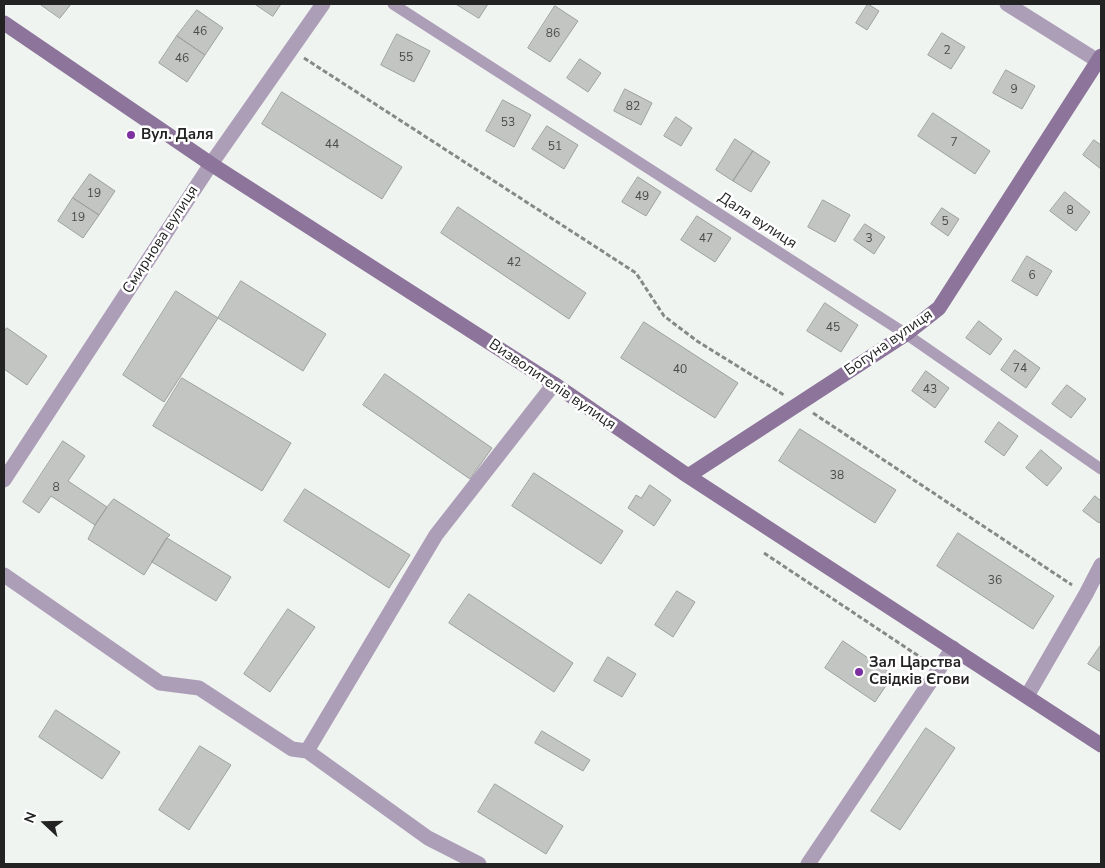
<!DOCTYPE html>
<meta charset="utf-8">
<style>
body{margin:0}
#map{position:relative;width:1105px;height:868px;overflow:hidden;background:#f0f4f1;font-family:"Nunito Sans",sans-serif}
canvas{display:block}
.frame{position:absolute;inset:0;border:5px solid #222322;pointer-events:none}
.north{position:absolute;left:20px;top:798px;width:50px;height:50px;-webkit-text-stroke:4px #fff;paint-order:stroke;rotate:291deg;font-size:14px;font-weight:700;line-height:20px;text-align:center;color:#222322}
.north::after{content:'';display:block;margin:auto;width:18px;height:22px;background:#222322;clip-path:polygon(50% 0,100% 100%,50% 72%,0 100%)}
</style>
<div id="map">
<canvas width="1105" height="868"></canvas>
<div class="frame"></div>
<div class="north">N</div>
</div>
<script>
const c = document.querySelector('canvas').getContext('2d');
c.lineJoin = 'round';
function fillPath(path, color) { c.fillStyle = color; c.fill(path, 'evenodd'); }
function trace(path, color, width, dash) { c.strokeStyle = color; c.lineWidth = width; c.lineCap = dash ? 'butt' : 'round'; c.setLineDash(dash || []); c.stroke(path); }
function label(font, color, halo, rows, align = 'center') {
  c.font = font + ' "Nunito Sans",sans-serif'; c.lineWidth = 5; c.setLineDash([]); c.textBaseline = 'middle'; c.strokeStyle = halo; c.fillStyle = color; for (const [text, x, y, turn = 0] of rows) {
    c.save(); c.translate(x, y); c.rotate((+turn || 0) * Math.PI / 180); c.textAlign = isNaN(turn) ? turn : align; if (halo) c.strokeText(text, 0, 0); c.fillText(text, 0, 0); c.restore();
  }
}
const building = new Path2D(`
 M40,4h31l-11,14z
 M255,4h26l-8,12z
 M456,4h32l-9,14z
 M868,4l11,7 -12,19 -11,-7z
 M555,6l23,15 -28,41 -22,-14z
 M197,10l26,18 -18,27 -28,-19z
 M942,33l23,14 -14,22 -23,-14z
 M397,34l33,17 -16,31 -33,-17z
 M177,36l28,19 -18,27 -28,-19z
 M580,59l21,14 -13,19 -21,-14z
 M1006,70l29,16 -13,23 -29,-16z
 M625,89l27,14 -11,22 -27,-14z
 M282,92l120,75 -20,32 -120,-75z
 M503,100l28,15 -17,32 -28,-16z
 M933,113l57,38 -15,23 -57,-38z
 M676,117l16,11 -11,18 -17,-10z
 M547,126l31,19 -14,24 -32,-20z
 M735,139l18,12 -20,30 -17,-11z
 M1094,140l7,5v24l-18,-14z
 M753,151l17,11 -19,30 -18,-11z
 M90,174l25,17 -16,24 -26,-17z
 M638,177l23,15 -15,24 -24,-14z
 M1065,192l25,20 -14,19 -26,-20z
 M73,198l26,17 -16,23 -25,-17z
 M823,200l27,15 -15,27 -27,-15z
 M458,207l128,86 -17,26 -128,-86z
 M942,208l17,11 -11,17 -17,-12z
 M697,216l34,22 -16,24 -34,-22z
 M865,224l20,13 -11,17 -20,-14z
 M1027,256l25,15 -15,25 -25,-15z
 M241,281l85,53 -23,37 -85,-53z
 M176,291l42,27 -54,84 -41,-27z
 M825,303l33,22 -17,27 -34,-21z
 M979,321l23,18 -12,16 -24,-17z
 M644,322l94,61 -23,35 -94,-60z
 M7,328l40,28 -20,29 -23,-16v-37z
 M1015,350l25,18 -14,20 -25,-18z
 M926,371l23,17 -14,20 -23,-17z
 M385,374l107,74 -22,31 -107,-74z
 M182,378l109,65 -29,48 -109,-65z
 M1067,385l19,14 -15,19 -19,-14z
 M999,422l19,14 -14,20 -19,-14z
 M800,429l96,61 -21,33 -96,-62z
 M63,441l22,15 -17,25 39,26 -12,18 -44,-29 -12,17 -16,-11z
 M1041,450l21,18 -15,18 -21,-18z
 M534,473l89,58 -22,33 -89,-58z
 M650,485l21,15 -17,26 -26,-18 8,-13 5,3z
 M305,489l105,66 -21,33 -105,-67z
 M1095,496l6,5v19l-2,3 -16,-12z
 M114,499l56,36 -3,3 -23,37 -56,-36 7,-14 12,-18z
 M958,533l96,63 -21,33 -96,-63z
 M167,538l64,39 -15,24 -64,-39z
 M677,591l18,11 -22,35 -18,-12z
 M469,594l104,69 -19,29 -105,-69z
 M288,609l27,18 -45,65 -26,-18z
 M843,641l50,34 -18,27 -50,-34z
 M1101,645v27l-13,-8z
 M608,657l28,17 -14,23 -28,-16z
 M56,710l64,42 -18,27 -63,-42z
 M926,728l29,20 -55,82 -29,-19z
 M542,731l48,29 -7,11 -48,-28z
 M200,746l31,19 -42,65 -30,-20z
 M495,784l68,42 -17,28 -68,-42z`);
fillPath(building, '#c2c5c2');
trace(building, '#9da09d', 1);
trace(new Path2D(`
 M304,58l332,215 28,43 33,25 87,54
 M813,413l259,172
 M764,553l162,108`), '#868987', 3, [5, 2.5]);
trace(new Path2D(`
 M393,4l513,330 195,135`), '#ad9eb8', 11);
trace(new Path2D(`
 M1007,4l91,57
 M4,480l207,-316 112,-160
 M4,575l156,108 39,5 93,61 15,2 129,-216 118,-151
 M1027,696l59,-102 15,-29
 M307,751l121,87 51,26
 M808,864l145,-216`), '#ad9eb8', 15);
trace(new Path2D(`
 M4,23l207,141 343,220 134,92 413,269
 M688,476l218,-142 33,-26 162,-252`), '#8c749a', 15);
for (const [x, y, r, color] of [
 [131,135,5,"#7c30a2"],
 [859,672,5,"#7c30a2"]
]) { const dot = new Path2D(); dot.arc(x, y, r, 0, 2 * Math.PI); c.fillStyle = color; c.fill(dot); trace(dot, '#fff', 2); }
label('12px', '#4a4c4a', null, [
 ["46",200,32],
 ["86",553,34],
 ["2",947,51],
 ["55",406,58],
 ["46",182,59],
 ["9",1014,90],
 ["82",633,107],
 ["53",508,123],
 ["7",954,143],
 ["44",332,145],
 ["51",555,147],
 ["19",94,194],
 ["49",642,197],
 ["8",1070,211],
 ["19",78,218],
 ["5",945,222],
 ["47",706,239],
 ["3",869,239],
 ["42",514,263],
 ["6",1032,276],
 ["45",833,328],
 ["74",1020,369],
 ["40",680,370],
 ["43",930,390],
 ["38",837,476],
 ["8",56,488],
 ["36",995,581]
]);
label('bold 15px', '#222322', '#fff', [
 ["Вул. Даля",141,135],
 ["Зал Царства",869,663],
 ["Свідків Єгови",869,680]
], 'left');
label('15px', '#222322', '#fff', [
 ["Даля вулиця",757,221,33],
 ["Смирнова вулиця",161,240,-57],
 ["Богуна вулиця",889,343,-35],
 ["Визволителів вулиця",552,385,34]
]);
</script>
